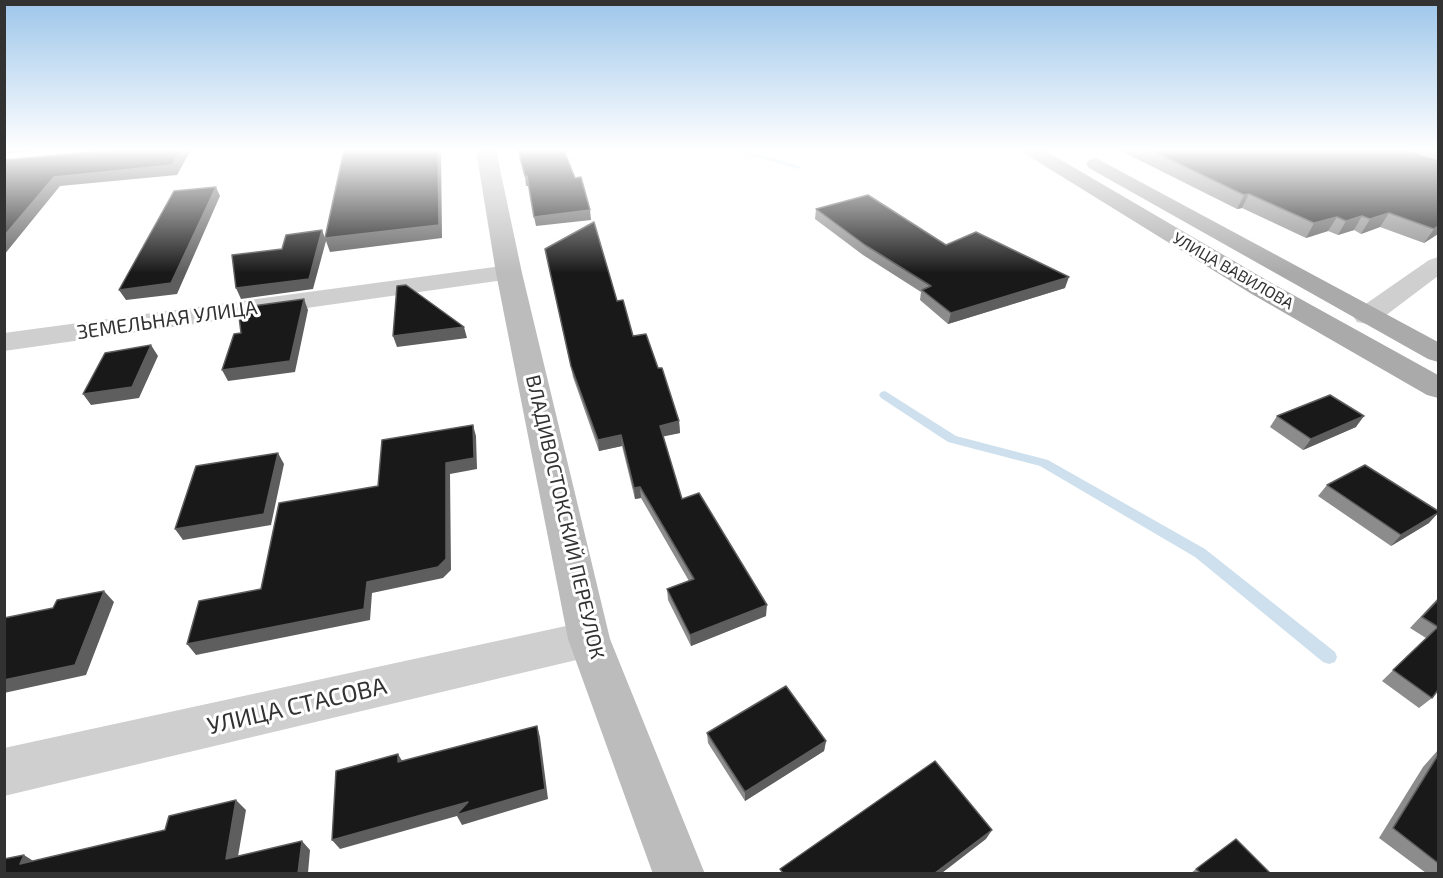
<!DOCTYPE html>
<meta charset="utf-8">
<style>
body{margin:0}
#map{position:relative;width:1443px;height:878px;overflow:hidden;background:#fff;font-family:"Exo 2",sans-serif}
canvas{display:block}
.frame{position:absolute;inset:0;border:6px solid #323232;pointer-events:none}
</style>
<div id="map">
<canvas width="1443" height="878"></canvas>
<div class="frame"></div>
</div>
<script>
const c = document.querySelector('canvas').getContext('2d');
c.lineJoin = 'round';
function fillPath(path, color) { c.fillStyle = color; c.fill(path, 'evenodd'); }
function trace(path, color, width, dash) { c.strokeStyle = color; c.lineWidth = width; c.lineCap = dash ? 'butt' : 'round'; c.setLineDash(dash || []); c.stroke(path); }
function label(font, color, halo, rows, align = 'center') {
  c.font = font + ' "Exo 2",sans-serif'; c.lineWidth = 6; c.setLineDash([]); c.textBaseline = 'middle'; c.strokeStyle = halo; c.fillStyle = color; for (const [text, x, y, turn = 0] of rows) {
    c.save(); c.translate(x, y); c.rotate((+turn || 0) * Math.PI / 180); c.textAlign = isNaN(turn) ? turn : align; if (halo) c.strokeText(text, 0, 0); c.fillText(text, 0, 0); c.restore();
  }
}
fillPath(new Path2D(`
 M733,150h13l56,17 -4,2z
 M885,391l71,45 92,24 157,89 130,103 2,5 -2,5 -6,2 -6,-2 -128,-105 -155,-91 -92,-24 -67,-44 -2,-3 2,-3z`), '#cee0ed');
fillPath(new Path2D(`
 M1438,257v19l-61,46 -10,2 -10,-2 -4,-6 4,-6 72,-50z
 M509,265l9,3 4,5 -4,5 -514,73v-18z
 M589,621l15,5 6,13 -6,13 -15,5 -585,139v-48z`), '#cfcfcf');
fillPath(new Path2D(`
 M476,150h20l26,123 88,366 95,235h-52l-85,-235 -72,-366z`), '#bcbcbc');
fillPath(new Path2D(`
 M1019,150h25l224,131 170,94v23l-11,-3 -177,-102z
 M1096,158l342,184v20l-10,-3 -339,-191 -3,-4 3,-4z`), '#aaa');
fillPath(new Path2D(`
 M1119,150h287l32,84 -14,9 -44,-16 -19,7 -7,-4 -16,5 -10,-4 -22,7 -64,-30 -5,1z
 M1411,150h27v9z
 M816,209l130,36 119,43 -117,36 -28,-24 1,-8 -58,-37 -48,-36z
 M545,249l72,52 16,35 25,32 21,53 1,12 -17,3 19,63 84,117 -75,30 -23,-46 -1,-11 22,-8 -48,-83 -6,1 -13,-53 -23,5 -26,-74z
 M1277,416l79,11 -53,23 -33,-23z
 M1327,485l102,38 -38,23 -73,-50z
 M1438,598v92l-6,8 -13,10 -37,-27 44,-43 -16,-10z
 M707,733l119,8 -2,10 -79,50 -37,-58z
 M1438,750v123h-12l-47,-35 44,-71z
 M1196,869l74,4h-79z`), '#8c8c8c');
fillPath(new Path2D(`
 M4,150h36l-36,4z
 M181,150h10l-14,25 -117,11 -56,69v-19l50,-59z
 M438,150h3l1,88 -112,14 -4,-11 -13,48 -72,10 -5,-11 86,-58 3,8z
 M525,176h2l2,10h-3z
 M216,187l4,9 -43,98 -51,6 -7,-10z
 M1249,194l-7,14 -5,1 7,-14z
 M590,210l1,10 -55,6 -2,-9z
 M1389,213l-9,14 -19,7 9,-15z
 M1362,216l-8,14 -16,5 8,-14z
 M1337,217l-9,14 -22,7 8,-15z
 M1438,226v8l-14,9 10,-14z
 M1069,277l-4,11 -117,36 3,-11z
 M304,299l4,11 -13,62 -67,9 -6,-11z
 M464,327l3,11 -70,9 -4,-11z
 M151,345l7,11 -19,42 -48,7 -8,-11z
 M1364,416l-8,11 -53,23 8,-11z
 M679,421l1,12 -19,4 -1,-11z
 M473,425l3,11 1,33 -27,5 1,96 -8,8 -71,15 -2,27 -174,35 -9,-11 180,-62 79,-119z
 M621,435l1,11 -23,5 -1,-11z
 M278,453l6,11 -13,61 -88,15 -8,-11z
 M640,487l1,11 -6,1 -1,-11z
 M1438,513l-9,10 -38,23 10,-11z
 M104,591l10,11 -28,73 -82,18v-13z
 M767,605l-1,11 -75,30 -1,-11z
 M537,726l3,11 8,62 -86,26 -5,-9 -117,33 -8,-9z
 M826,741l-2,10 -79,50v-9z
 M398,754l6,10 -6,-2z
 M236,800l10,10 -10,58 -10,-9z
 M992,830l-6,9 -44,34h-7z
 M302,841l8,9 -2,23h-10z
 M24,855l14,9h-18z`), '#5e5e5e');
const building = new Path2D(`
 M112,150h69l-9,15 -118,12 -50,59v-76z
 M344,150h94l1,75 -114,13z
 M518,150h46l11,28 6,-1 9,33 -56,7 -7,-41h-2z
 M1150,150h256l32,10v66l-4,3 -45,-16 -19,6 -8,-3 -16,5 -9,-4 -23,6 -65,-29 -5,1z
 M216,187l-45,96 -52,7 55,-99z
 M868,195l78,50 30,-13 93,45 -118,36 -29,-23 9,-4 -66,-41 -49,-36z
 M594,222l23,79 6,-1 10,36 13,-2 12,34h4l17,53 -19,5 22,73 17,-6 68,112 -77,30 -23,-46 27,-10 -54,-92 -6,1 -13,-53 -23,5 -27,-74 -26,-117z
 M322,230l-13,49 -73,9 -4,-33 50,-6 4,-14z
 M406,285l58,42 -71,9 4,-50z
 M304,299l-14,62 -68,9 12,-36 7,-1 -3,-25z
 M151,345l-19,42 -49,7 22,-41z
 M1330,395l34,21 -53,23 -34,-23z
 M473,425l1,33 -28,5v96l-8,8 -71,15 -3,27 -177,35 12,-43 62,-12 18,-86 99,-17 4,-46z
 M278,453l-14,61 -89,15 21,-63z
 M1365,465l73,46v2l-37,22 -74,-50z
 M104,591l-29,74 -71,15v-62l49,-10 4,-8z
 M1438,600v90l-6,8 -39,-28 45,-43 -16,-10z
 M786,686l40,55 -81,51 -38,-59z
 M537,726l8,63 -89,26 12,-13 -136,38 4,-69 62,-17v8z
 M1438,755v108l-45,-35z
 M935,761l57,69 -57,43h-152l-3,-4z
 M236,800l-10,59 76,-18 -4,32h-294v-14l20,-4 -4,9 145,-34 4,-14z
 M1236,839l34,34h-70l-4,-4z`);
fillPath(building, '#191919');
trace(building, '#5e5e5e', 1.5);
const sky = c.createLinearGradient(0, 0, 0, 273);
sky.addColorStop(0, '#9dc6ea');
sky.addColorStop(0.55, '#fff');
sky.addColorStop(1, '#ffffff00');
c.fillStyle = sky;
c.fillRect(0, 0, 1443, 273);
label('16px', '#323232', '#fff', [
 ["УЛИЦА ВАВИЛОВА",1233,271,30]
]);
label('20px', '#323232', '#fff', [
 ["ЗЕМЕЛЬНАЯ УЛИЦА",167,320,-8],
 ["ВЛАДИВОСТОКСКИЙ ПЕРЕУЛОК",565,517,77]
]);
label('24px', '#323232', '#fff', [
 ["УЛИЦА СТАСОВА",297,706,-13]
]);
</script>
